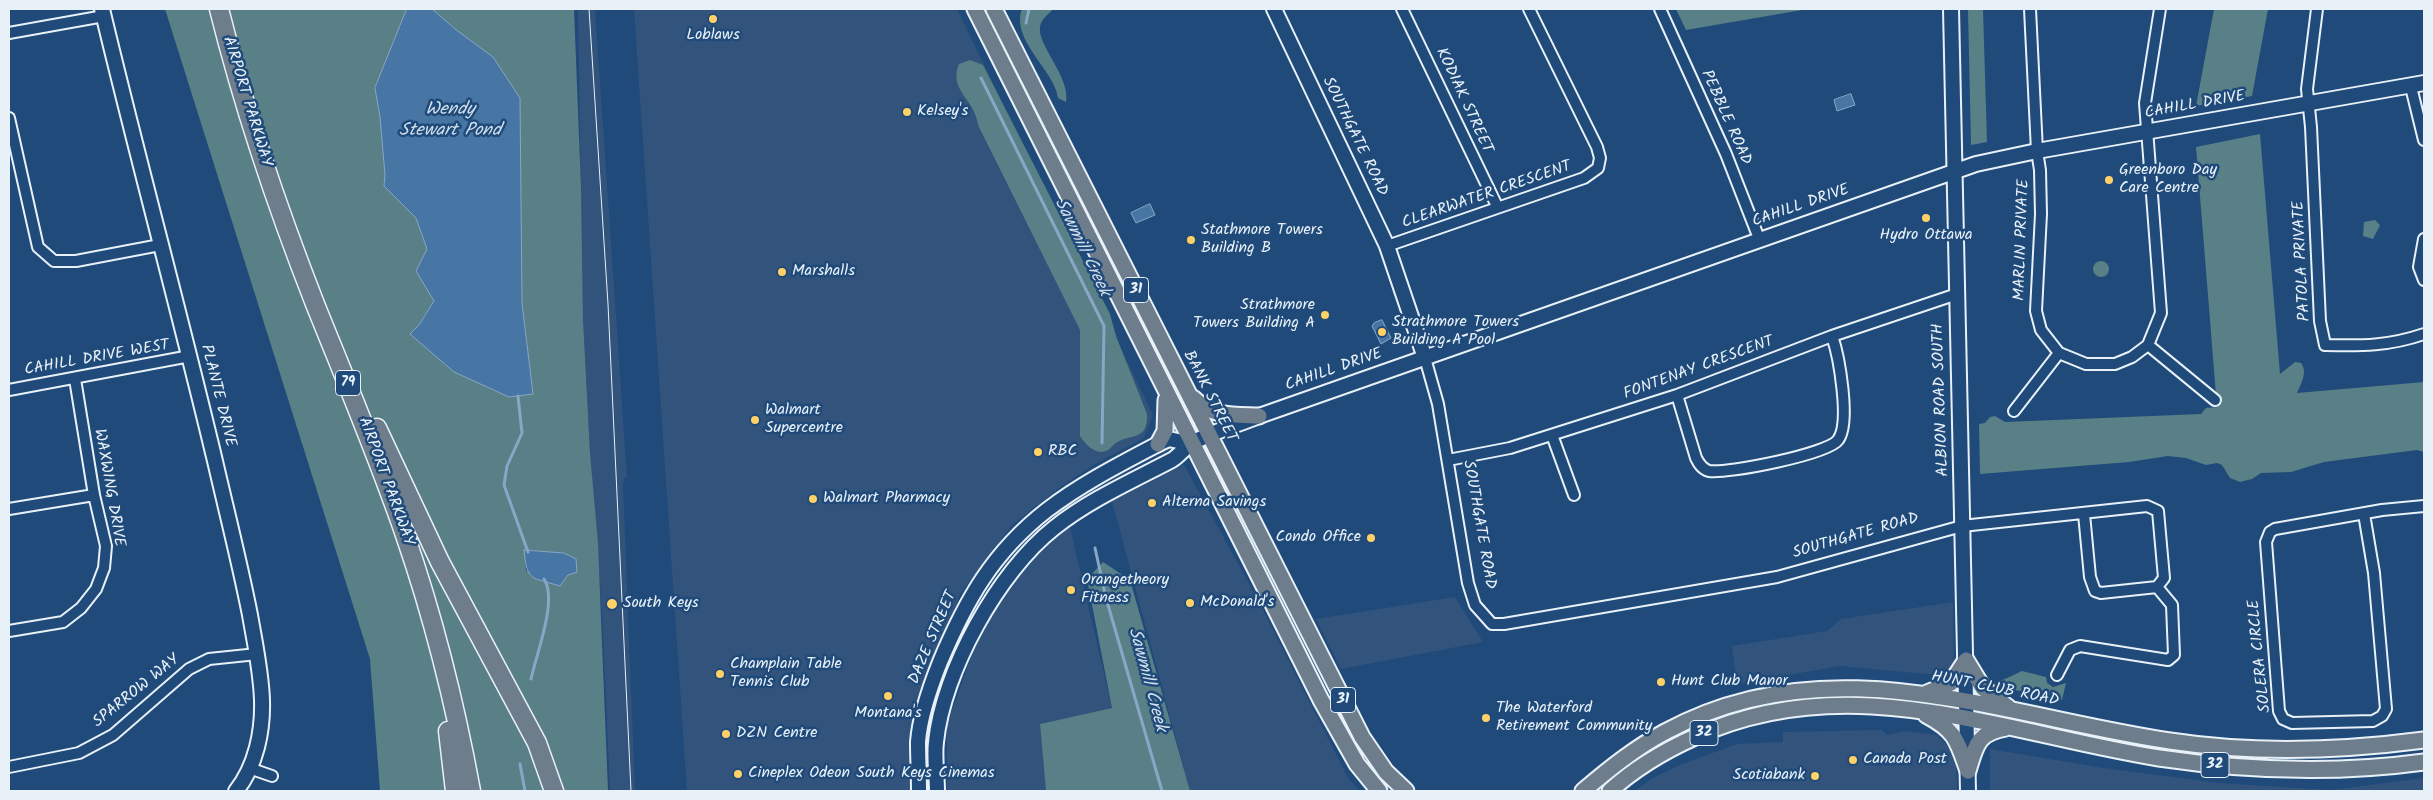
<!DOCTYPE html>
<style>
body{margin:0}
#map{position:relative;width:2433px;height:800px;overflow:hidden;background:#1f4a7a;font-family:Kalam,sans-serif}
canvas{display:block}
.frame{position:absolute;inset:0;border:10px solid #e8f1f8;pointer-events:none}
</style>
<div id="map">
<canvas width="2433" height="800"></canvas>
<div class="frame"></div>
</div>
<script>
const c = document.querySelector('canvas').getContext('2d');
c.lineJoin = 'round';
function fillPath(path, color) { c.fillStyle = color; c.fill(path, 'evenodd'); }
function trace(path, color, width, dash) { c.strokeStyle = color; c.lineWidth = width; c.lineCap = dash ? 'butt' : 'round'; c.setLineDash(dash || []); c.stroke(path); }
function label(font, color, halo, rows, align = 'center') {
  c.font = font + ' Kalam,sans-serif'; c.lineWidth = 5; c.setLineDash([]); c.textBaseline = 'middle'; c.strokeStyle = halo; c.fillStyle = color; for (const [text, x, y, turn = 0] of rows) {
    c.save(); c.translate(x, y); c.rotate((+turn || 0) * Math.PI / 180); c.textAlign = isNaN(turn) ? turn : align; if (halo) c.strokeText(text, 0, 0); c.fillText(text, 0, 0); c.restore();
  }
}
fillPath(new Path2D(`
 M578,9h17l32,468 -3,1 -1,8 12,305h-25l-8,-180 -12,-158 -7,-134z
 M634,9h323l196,406 -9,23 -49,26 -36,24 -47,37 -52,69 -22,58 -22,82 -4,57h-225z
 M1184,465l74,135 90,178 11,13h-169l-78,-290z
 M1070,527l42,181 -72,16 6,67h-99v-66l30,-86 21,-33 29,-39 34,-35z
 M1455,597l28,45 -142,27 -25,-50z
 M1953,602l1,58 -7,16 -107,-10 -103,18 -5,-38 95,-15 14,-12z
 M1882,730l5,5 18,-4 32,4 19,20 1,36h-322l18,-13 29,-14 55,-20 46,-2v-10z
 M1990,749l114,19 115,15 112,7 93,-12v13h-434z`), '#32547c');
fillPath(new Path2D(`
 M165,9h242l-32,79 5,29 5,58 -1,11 32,32 11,31 -10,22 17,30 -15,24 90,72 24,-4 -11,-90 -2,-114 -65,-160 -23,-20h142l7,178 2,132 7,134 8,90 10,248h-228l-10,-132zM525,550l39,3 2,3 -40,15z
 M1022,9h31c-5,6 -12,10 -13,18 -3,18 31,51 26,75l-8,-4c-2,-26 -48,-58 -36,-89z
 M1676,9h132l-122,21z
 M1968,9h15l4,133 -16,3z
 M2214,9h54l-16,87 -56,10z
 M970,60l13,5 127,249 6,22 31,78c1,25 -12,20 -28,27 -5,2 -8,8 -13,10 -11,4 -21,-7 -26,-15v-106l-101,-203c-2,-6 -3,-13 -7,-19 -9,-16 -21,-24 -13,-44z
 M2260,134l20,240 15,-12 6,1c7,9 0,21 -4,30l127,-11v70l-7,-2 -93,12 -33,10 -30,1 -9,6 -12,3 -10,-4 -8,-13 -5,-2 -11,2 -20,-7 -18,-2 -39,6 -149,12 -1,-50 6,-1 5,-6 5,-1 10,6 196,-8 5,-6 11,-1 -21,-260z
 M2375,220l5,5 -7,14 -10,-3 1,-14z
 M2093 269a8 8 0 1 1 16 0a8 8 0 1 1-16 0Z
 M1103,562l27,18 60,211h-144l-6,-67 72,-16 -25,-129z
 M2022,671l24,6 1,6 6,4 13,-4 -4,17 -70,-15z`), '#588086');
const water = new Path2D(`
 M407,9h25l23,20 38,28 27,41 2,205 11,91 -24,3 -55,-25 -44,-38 9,-9 15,-24 -18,-30 11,-22 -11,-31 -32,-32 1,-11 -5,-58 -5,-29z
 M1851,94l4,11 -18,6 -3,-11z
 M1150,204l5,11 -19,8 -5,-10z
 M1382,320l9,18 -10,6 -9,-18 2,-3z
 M524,550l40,3 12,6 1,13 -9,3 -8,11c-29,-9 -33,-4 -36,-36z`);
fillPath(water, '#4876a4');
trace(water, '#88a7c6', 1);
trace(new Path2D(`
 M1026,23l3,-14
 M981,78l123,248 -2,117
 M518,396l4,37 -15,33 -3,19 24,67
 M1095,548l11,50 56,193
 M531,679c5,-24 27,-79 13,-100
 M520,764l5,27`), '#88a7c6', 3);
const street = new Path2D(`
 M1402,9l95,197
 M1660,9l66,145 34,87
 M2030,9l7,142 3,19 1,44 -5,97 5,19 18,23 27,11h29l17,-7 16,-12 13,-32 -16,-210 15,-94
 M2317,9l-10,80 4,38 9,194 5,24c37,1 64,1 99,-11
 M9,33l95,-17
 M2411,87l13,53
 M9,118l29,129 16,14h22l84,-16
 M2424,239l-5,28 5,13
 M1387,246l197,-68 14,-10 2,-10 -3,-11 -68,-138
 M2148,345l67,55
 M1425,358l13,46 30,179 7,22 17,19h12l273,-47 185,-51 185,-20 11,5 6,67 -7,9 -56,6 -6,-2 -5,-14 -6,-63
 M9,390l181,-34
 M1677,395l19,63c3,6 6,11 13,13 18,3 119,-17 129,-31 13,-17 1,-84 -6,-104
 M2014,411l45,-58
 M1552,435l22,60
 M1448,460l62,-12 167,-53 155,-59 125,-42
 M9,509l85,-14
 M2364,514l10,59 12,136 -4,7 -9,5 -81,2 -9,-4 -4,-8 -13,-169 4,-10 5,-3 107,-19 42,-4
 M9,631l54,-9 18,-14 15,-19 8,-21 2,-22 -12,-51 -19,-116
 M2057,675l13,-25 10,-4 88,14 6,-5 -2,-50 -15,-18
 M9,767l70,-14 34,-18 76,-66 20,-10 48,-5
 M249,768l23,8`);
const secondary = new Path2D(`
 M102,9c36,151 77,301 113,452 12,52 25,103 35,154 5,29 11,56 12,85 1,31 -6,66 -26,91
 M1274,9l113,237 38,112
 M1951,9l17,782
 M919,791c0,-16 -1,-33 -1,-49 2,-27 12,-55 22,-80 26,-62 53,-110 107,-152 34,-26 73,-46 111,-66l11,-5 22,5
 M937,791c0,-16 -3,-33 -1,-49 7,-70 62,-170 118,-214 35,-28 78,-47 118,-68 7,-4 12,-12 20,-17 20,-11 45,-18 67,-27l717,-252 61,-13 387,-68`);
const primary = new Path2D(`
 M975,9l346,691 36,64 22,27
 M994,9l368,728 24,35 20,19
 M1193,398c19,19 40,17 66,18
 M1158,444l7,-13 1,-31
 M1927,693l24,-10 15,-23 17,28 26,20
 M1926,715c30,16 31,25 42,56
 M1968,771c8,-26 9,-38 38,-43
 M1583,791c26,-22 52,-43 82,-59 164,-90 336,-16 505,9 85,13 170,10 254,-1
 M1610,791c25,-23 54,-40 85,-54 154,-71 308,-4 464,21 88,13 177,16 265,4`);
const highway = new Path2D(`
 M219,9c25,100 58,198 96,295 31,77 63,153 90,231 29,84 50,169 66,256
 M377,428l63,134 97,181 17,48
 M448,731l7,60`);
trace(street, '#e8f1f8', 14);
trace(secondary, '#e8f1f8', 18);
trace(primary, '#e8f1f8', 19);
trace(highway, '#e8f1f8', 21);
trace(street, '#1f4a7a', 10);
trace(secondary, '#1f4a7a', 14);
trace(primary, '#6d7d8c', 15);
trace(highway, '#6d7d8c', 18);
trace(new Path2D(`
 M589,9l19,295 23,487`), '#e8f1f8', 1);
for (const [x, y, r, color] of [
 [713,19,5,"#ffd166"],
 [907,112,5,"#ffd166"],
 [2109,180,5,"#ffd166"],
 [1926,218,5,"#ffd166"],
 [1191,240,5,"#ffd166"],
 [782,272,5,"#ffd166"],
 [1325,315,5,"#ffd166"],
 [1382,332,5,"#ffd166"],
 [755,420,5,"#ffd166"],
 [1038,452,5,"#ffd166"],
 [813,499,5,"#ffd166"],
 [1152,503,5,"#ffd166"],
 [1371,538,5,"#ffd166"],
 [1071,590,5,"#ffd166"],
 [1190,603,5,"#ffd166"],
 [612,604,6,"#ffd166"],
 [720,674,5,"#ffd166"],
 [1661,682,5,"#ffd166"],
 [888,696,5,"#ffd166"],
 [1486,718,5,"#ffd166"],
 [726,734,5,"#ffd166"],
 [1853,760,5,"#ffd166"],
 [738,774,5,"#ffd166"],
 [1815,776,5,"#ffd166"]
]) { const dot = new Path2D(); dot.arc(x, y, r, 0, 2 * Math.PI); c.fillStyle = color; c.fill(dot); trace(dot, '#1f4a7a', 2); }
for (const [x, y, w] of [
 [1136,290,25],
 [348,383,25],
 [1343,700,25],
 [1704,733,28],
 [2215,765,28]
]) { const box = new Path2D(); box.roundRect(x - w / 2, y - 12.5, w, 25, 4); c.fillStyle = '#1f4a7a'; c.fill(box); trace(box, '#e8f1f8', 1); }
label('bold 15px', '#e8f1f8', null, [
 ["31",1136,290],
 ["79",348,383],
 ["31",1343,700],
 ["32",1704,733],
 ["32",2215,765]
]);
label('16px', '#e8f1f8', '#1f4a7a', [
 ["Loblaws",713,36,"center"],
 ["Kelsey's",917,112],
 ["Greenboro Day",2119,171],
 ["Care Centre",2119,189],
 ["Stathmore Towers",1201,231],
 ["Building B",1201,249],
 ["Hydro Ottawa",1926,236,"center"],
 ["Marshalls",792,272],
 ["Strathmore",1315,306,"right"],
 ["Towers Building A",1315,324,"right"],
 ["Strathmore Towers",1392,323],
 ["Building A Pool",1392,341],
 ["Walmart",765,411],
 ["Supercentre",765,429],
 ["RBC",1048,452],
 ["Walmart Pharmacy",823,499],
 ["Alterna Savings",1162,503],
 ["Condo Office",1361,538,"right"],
 ["Orangetheory",1081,581],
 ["Fitness",1081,599],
 ["McDonald's",1200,603],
 ["South Keys",623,604],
 ["Champlain Table",730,665],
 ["Tennis Club",730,683],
 ["Hunt Club Manor",1671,682],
 ["The Waterford",1496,709],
 ["Retirement Community",1496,727],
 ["Montana's",888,714,"center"],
 ["DZN Centre",736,734],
 ["Canada Post",1863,760],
 ["Cineplex Odeon South Keys Cinemas",748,774],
 ["Scotiabank",1805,776,"right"]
], 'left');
label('16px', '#e8f1f8', '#1f4a7a', [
 ["KODIAK STREET",1463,101,65],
 ["AIRPORT PARKWAY",246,102,73],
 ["CAHILL DRIVE",2195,106,-10],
 ["PEBBLE ROAD",1725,118,66],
 ["SOUTHGATE ROAD",1354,137,64],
 ["CLEARWATER CRESCENT",1487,196,-19],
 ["CAHILL DRIVE",1801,207,-19],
 ["MARLIN PRIVATE",2023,240,-88],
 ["PATOLA PRIVATE",2303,261,-93],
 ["CAHILL DRIVE WEST",97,359,-10],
 ["FONTENAY CRESCENT",1699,369,-20],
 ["CAHILL DRIVE",1334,371,-19],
 ["PLANTE DRIVE",217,396,76],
 ["BANK STREET",1209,397,63],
 ["ALBION ROAD SOUTH",1942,400,-92],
 ["AIRPORT PARKWAY",385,482,70],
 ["WAXWING DRIVE",108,488,80],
 ["SOUTHGATE ROAD",1478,525,80],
 ["SOUTHGATE ROAD",1856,537,-16],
 ["DAZE STREET",934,638,-67],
 ["SOLERA CIRCLE",2261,656,-96],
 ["HUNT CLUB ROAD",1995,690,11],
 ["SPARROW WAY",137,692,-39]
]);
label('italic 18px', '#d0dfeb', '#1f4a7a', [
 ["Wendy",450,111],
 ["Stewart Pond",450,132],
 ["Sawmill Creek",1081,248,64],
 ["Sawmill Creek",1146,680,75]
]);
</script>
